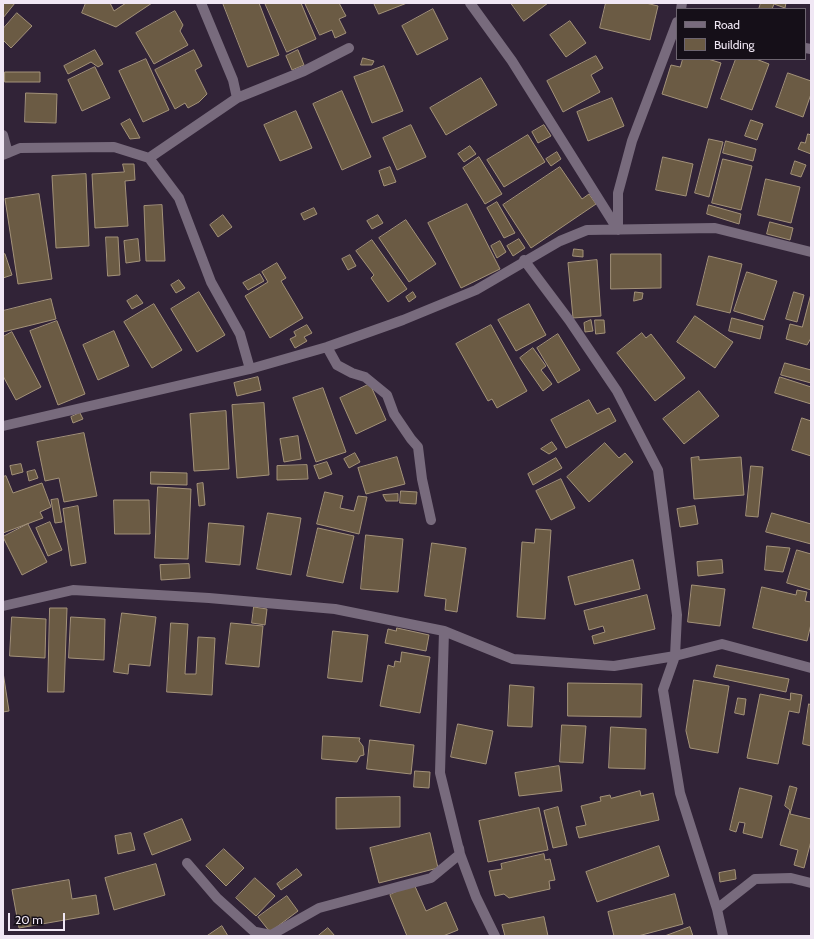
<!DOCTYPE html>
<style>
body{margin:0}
#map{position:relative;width:814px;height:939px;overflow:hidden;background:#312337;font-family:Cabin,sans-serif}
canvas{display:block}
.frame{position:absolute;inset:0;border:4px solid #f0e7f4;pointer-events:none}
.legend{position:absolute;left:676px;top:8px;width:130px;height:52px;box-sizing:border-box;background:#150f18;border:1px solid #6d6570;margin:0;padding:5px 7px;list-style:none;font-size:12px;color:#f0e7f4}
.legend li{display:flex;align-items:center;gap:8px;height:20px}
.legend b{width:20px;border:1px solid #6d6570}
.scale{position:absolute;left:8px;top:913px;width:57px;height:18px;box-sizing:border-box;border:2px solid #f0e7f4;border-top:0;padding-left:5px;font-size:12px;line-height:14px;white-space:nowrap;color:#f0e7f4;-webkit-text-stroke:3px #150f18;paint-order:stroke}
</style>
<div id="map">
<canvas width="814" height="939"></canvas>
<div class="frame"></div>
<ul class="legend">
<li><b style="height:5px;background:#786b7d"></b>Road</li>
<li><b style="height:11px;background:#6b5b44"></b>Building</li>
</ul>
<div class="scale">20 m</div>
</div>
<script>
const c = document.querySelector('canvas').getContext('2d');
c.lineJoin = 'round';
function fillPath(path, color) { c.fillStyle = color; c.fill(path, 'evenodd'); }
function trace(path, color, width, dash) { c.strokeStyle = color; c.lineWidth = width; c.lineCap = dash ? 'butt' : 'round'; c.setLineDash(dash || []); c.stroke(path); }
const building = new Path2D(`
 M3,3h12l-12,15z
 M86,3h24l4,8 12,-8h26l-36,24 -34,-14z
 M223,3h36l20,52 -31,12z
 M265,3h36l15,36 -29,13z
 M305,3h34l7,13 -7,3 7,14 -11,5 -3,-8 -12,5z
 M374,3h33l-28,11z
 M511,3h37l-24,18z
 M606,3h40l12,3 -8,34 -50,-12z
 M761,3h25l-1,5 -11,-4 -2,5h-13z
 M433,9l15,30 -31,16 -15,-29z
 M175,11l8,14 -3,6 8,14 -34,19 -18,-31z
 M17,13l15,13 -21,22 -8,-8v-11z
 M570,21l16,22 -20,14 -16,-22z
 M95,50l8,14 -5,3 -7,-5 -23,12 -4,-8z
 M194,50l8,16 -7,4 12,24 -8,8 -11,6 -3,-5 -10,6 -20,-39z
 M298,50l6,15 -12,5 -6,-14z
 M596,56l7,12 -12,7 9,17 -37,20 -16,-31z
 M363,58l11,3 -2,4h-11z
 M146,59l23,51 -26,12 -24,-51z
 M683,59h25l13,4 -14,45 -45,-14 9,-29 9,2z
 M736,59h20l13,5 -17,46 -31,-11z
 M384,66l19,45 -31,12 -18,-46z
 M95,67l15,31 -28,13 -14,-31z
 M5,72h35v10h-35z
 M788,73l23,8v13l-8,23 -27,-10z
 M481,78l16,27 -51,30 -16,-27z
 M342,91l29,66 -29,13 -29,-66z
 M26,93l31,1 -1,29 -31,-1z
 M612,98l12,28 -36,15 -11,-29z
 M296,111l16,37 -32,13 -16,-36z
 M130,119l10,19 -10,1 -9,-15z
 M751,120l12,4 -6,16 -12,-4z
 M411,125l15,32 -29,13 -14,-32z
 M544,125l7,11 -13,7 -6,-11z
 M808,134l3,1v19l-13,-5 3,-7 4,1z
 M528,135l17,27 -41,25 -17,-27z
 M709,139l14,3 -14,55 -14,-4z
 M726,141l30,8 -3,12 -30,-8z
 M470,146l6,8 -12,8 -6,-8z
 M557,152l4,7 -10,7 -5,-7z
 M479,157l23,37 -17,10 -22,-36z
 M663,157l30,7 -7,32 -30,-6z
 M723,159l29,7 -11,44 -29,-7z
 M795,161l11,4 -5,12 -10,-3z
 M123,164h11l1,16 -10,1 3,45 -33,2 -3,-54 32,-2z
 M390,167l6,15 -12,4 -5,-15z
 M560,167l22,32 7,-5 7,10 -65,44 -28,-43z
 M86,174l3,72 -33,2 -4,-72z
 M766,179l34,8 -9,36 -33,-8z
 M39,194l13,85 -34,5 -13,-85z
 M497,202l18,31 -11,5 -17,-30z
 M467,204l33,65 -39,19 -33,-65z
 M162,205l3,56h-19l-2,-55z
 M709,205l32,9 -2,10 -32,-10z
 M314,208l3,6 -13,6 -3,-6z
 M223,215l9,12 -14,10 -8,-12z
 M378,215l5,8 -11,6 -5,-8z
 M406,220l30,44 -27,18 -30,-44z
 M770,222l23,6 -3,12 -23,-6z
 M106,237h12l2,38 -12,1z
 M138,239l2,22 -14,2 -2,-22z
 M519,239l6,9 -12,8 -6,-10z
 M372,240l35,49 -19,13 -17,-24 3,-3 -18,-24z
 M500,241l6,11 -9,6 -6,-12z
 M574,249l9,1v7l-10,-1z
 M5,254l7,21 -9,3v-23z
 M611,254h50v34l-50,1z
 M350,255l6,11 -8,4 -6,-11z
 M709,256l33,8 -12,49 -33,-8z
 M597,260l4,56 -28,2 -5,-55z
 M277,263l9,15 -5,3 22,37 -33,20 -25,-42 23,-14 -6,-10z
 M747,272l30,9 -13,39 -30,-9z
 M260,274l4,7 -16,9 -5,-7z
 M179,280l6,8 -9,5 -5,-8z
 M199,292l26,43 -28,17 -26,-43z
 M413,292l3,5 -7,5 -3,-5z
 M635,292l8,1 -1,6 -8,2z
 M794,292l10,3 -7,27 -11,-3z
 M811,294v44l-4,7 -21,-6 4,-15 12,3z
 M137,295l6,8 -11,6 -5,-8z
 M51,299l5,20 -53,13v-21z
 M154,304l28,46 -30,18 -28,-46z
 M529,304l17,31 -30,16 -18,-31z
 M695,316l38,26 -18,26 -38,-26z
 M732,318l31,8 -3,13 -31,-8z
 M591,320l2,11 -8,1 -1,-9z
 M595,320h9l1,13 -9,1z
 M57,321l28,73 -27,11 -28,-74z
 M307,325l5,8 -8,4 3,4 -12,7 -5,-9 6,-3 -2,-4z
 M491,325l36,66 -30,17 -5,-9 -4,2 -32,-57z
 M114,331l15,35 -31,14 -15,-35z
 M12,332l29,55 -25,13 -13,-24v-39z
 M642,333l4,5 5,-4 34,44 -30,23 -38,-48z
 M558,334l22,36 -22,13 -21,-35z
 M533,348l13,18 -5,4 11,14 -9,7 -23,-33z
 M785,363l26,7v13l-30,-8z
 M258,377l3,13 -24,6 -3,-13z
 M780,377l31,10v17l-36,-11z
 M370,384l16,36 -30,14 -16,-36z
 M323,388l23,64 -30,10 -23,-64z
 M699,391l20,25 -35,28 -21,-25z
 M589,400l8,14 12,-6 7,13 -50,27 -15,-28z
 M264,403l5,72 -32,3 -5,-73z
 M226,411l3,58 -35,2 -4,-57z
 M80,413l3,6 -10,4 -2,-6z
 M802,418l9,3v35l-19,-6z
 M84,433l13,63 -33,6 -5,-24 -14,3 -8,-39z
 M298,436l3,23 -17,3 -4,-23z
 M552,442l5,7 -8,5 -8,-5z
 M605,443l14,15 6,-5 8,9 -44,40 -22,-25z
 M355,453l5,9 -11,6 -5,-9z
 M397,457l8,27 -39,10 -8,-26z
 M699,457v3l42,-3 3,38 -50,4 -3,-41z
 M556,458l6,10 -29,17 -5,-11z
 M327,462l5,12 -13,5 -5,-13z
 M21,464l2,8 -11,3 -2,-9z
 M307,465l1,14 -31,1v-14z
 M751,466l12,1 -5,50 -12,-1z
 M35,470l3,8 -9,3 -2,-9z
 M151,472l36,1v12l-36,-1z
 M6,476l7,17 29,-10 9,24 -11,5 3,6 -40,15v-56z
 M561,479l14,29 -24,12 -15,-29z
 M203,483l2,22 -6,1 -2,-22z
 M158,487l33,2 -3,70 -33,-1z
 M401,491l16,1 -1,12 -16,-1z
 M325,492l18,4 -3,12 14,3 4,-15 9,1 -8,37 -42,-10z
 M398,494v7h-12l-3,-6z
 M58,499l4,23 -7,1 -4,-23z
 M114,500h35l1,34h-35z
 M78,506l8,57 -15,3 -8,-57z
 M695,506l3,18 -18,3 -3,-18z
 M268,513l33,5 -10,57 -34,-6z
 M772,513l39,11v20l-45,-12z
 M50,522l12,28 -14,6 -12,-28z
 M209,523l35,3 -4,39 -34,-3z
 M28,524l19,38 -25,13 -19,-38z
 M318,528l36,8 -11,47 -36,-7z
 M536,529l15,1 -6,89 -28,-2 5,-75 12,1z
 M366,535l37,4 -5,53 -37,-3z
 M432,543l34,5 -9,64 -12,-2 1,-11 -21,-3z
 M767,546l23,2 -7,24 -18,-2z
 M797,550l14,4v36l-24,-7z
 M633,560l7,29 -65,16 -7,-28z
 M722,560l1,13 -25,3 -1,-14z
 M189,564l1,14 -29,2 -1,-15z
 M692,585l33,4 -5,37 -32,-4z
 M762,587l34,8 1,-5 10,2 -2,9 6,1v22l-4,17 -54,-13z
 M647,595l8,34 -61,15 -2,-8 13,-4 -2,-6 -14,4 -5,-19z
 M254,607l13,2 -2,16 -13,-2z
 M50,608h17l-3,84h-16z
 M122,613l34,4 -6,49 -21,-2 -1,10 -14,-2z
 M12,617l34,2 -1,39 -35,-2z
 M71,617l34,2 -1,41 -35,-2z
 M171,623l17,1 -3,50h11l2,-37 17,1 -3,57 -45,-3z
 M231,623l32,3 -4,41 -33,-3z
 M397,628l32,7 -3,16 -41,-8 3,-14 8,2z
 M333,631l35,4 -6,47 -34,-4z
 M402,652l28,5 -10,56 -40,-7 8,-41 6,2 1,-6 5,1z
 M717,665l72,14 -3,13 -72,-15z
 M3,672l6,39 -6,1z
 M694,680l35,6 -11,67 -28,-5 -4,-17z
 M568,683l74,1 -1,33 -73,-1z
 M510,685l24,2 -2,40 -24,-1z
 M791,693l11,2 -3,18 -10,-2 -11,53 -31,-6 13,-64 30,6z
 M738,698l8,1 -2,16 -9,-2z
 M809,704l2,1v41l-8,-2z
 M458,724l35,7 -7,33 -35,-7z
 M562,725l24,1 -3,37 -23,-1z
 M611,727l35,2 -1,40 -36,-1z
 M323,736l37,2 -1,3 4,5 1,9 -4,1 -3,6 -35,-3z
 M370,740l44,5 -3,29 -44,-5z
 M559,766l3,25 -43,5 -4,-23z
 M415,771l15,1 -1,16 -15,-1z
 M790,786l7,2 -7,26 21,5v22l-7,27 -10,-3 4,-15 -18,-5 10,-35 -5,-4z
 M740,788l32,8 -10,42 -19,-5 2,-10 -6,-1 -3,10 -6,-2z
 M640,791l1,5 12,-3 6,27 -80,18 -3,-11 10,-2 -5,-19 20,-5 -1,-4 10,-2 1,3z
 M400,797v30l-64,2v-31z
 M558,807l9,38 -14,3 -9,-37z
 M539,808l9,42 -60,12 -9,-41z
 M182,819l9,21 -39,15 -8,-21z
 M131,833l4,17 -17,4 -3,-18z
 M430,833l8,35 -59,15 -9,-35z
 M659,846l10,30 -72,26 -11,-30z
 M224,849l20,19 -18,18 -20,-20z
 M544,854l1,6 5,-1 5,21 -6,1 1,8 -41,9 -5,-4 -9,2 -6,-25 13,-2 -1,-5z
 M156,864l9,31 -51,15 -9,-32z
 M297,869l5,6 -21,15 -4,-6z
 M735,870l1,9 -16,3 -1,-9z
 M255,878l20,18 -19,20 -20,-18z
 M69,880l3,19 24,-4 3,19 -80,14 -7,-38z
 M414,884l12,27 20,-9 12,28 -15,6h-36l-17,-41z
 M675,894l8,30 -45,12h-24l-6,-24z
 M287,896l11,15 -28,21 -12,-15z
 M544,917l4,19h-43l-3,-11z
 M222,926l6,10h-21z
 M690,927l3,9h-28z
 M328,928l7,8h-17z`);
fillPath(building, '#6b5b44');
trace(building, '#a39279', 1);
trace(new Path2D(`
 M201,3l32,77 4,18
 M470,3l42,58 106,169
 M681,9l1,-6
 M805,48l6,1
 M3,135l5,18
 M3,155l17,-7 94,-1 35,11
 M618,230v-37l14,-52 45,-119
 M524,260l45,60 48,71 41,79 19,145 -2,41 -12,34 17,103 37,116 6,27
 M327,347l10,18 15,8 13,4 22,18 7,19 17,25 7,8 4,32 9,41
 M250,369l-10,-35 -29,-52 -32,-84 -30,-40 88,-60 67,-27 45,-23
 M3,426l247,-57 77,-22 76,-27 73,-30 84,-49 27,-11 128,-2 96,24
 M3,606l70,-16 136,8 126,11 109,22 69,28 101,7 61,-10 47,-12 89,24
 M444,631l-4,142 20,81 16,43 19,39
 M187,863l30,35 42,38
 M717,909l38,-30 36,-1 20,5
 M256,932l15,3 48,-27 112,-30 29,-24 -1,-6`), '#786b7d', 10);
</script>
